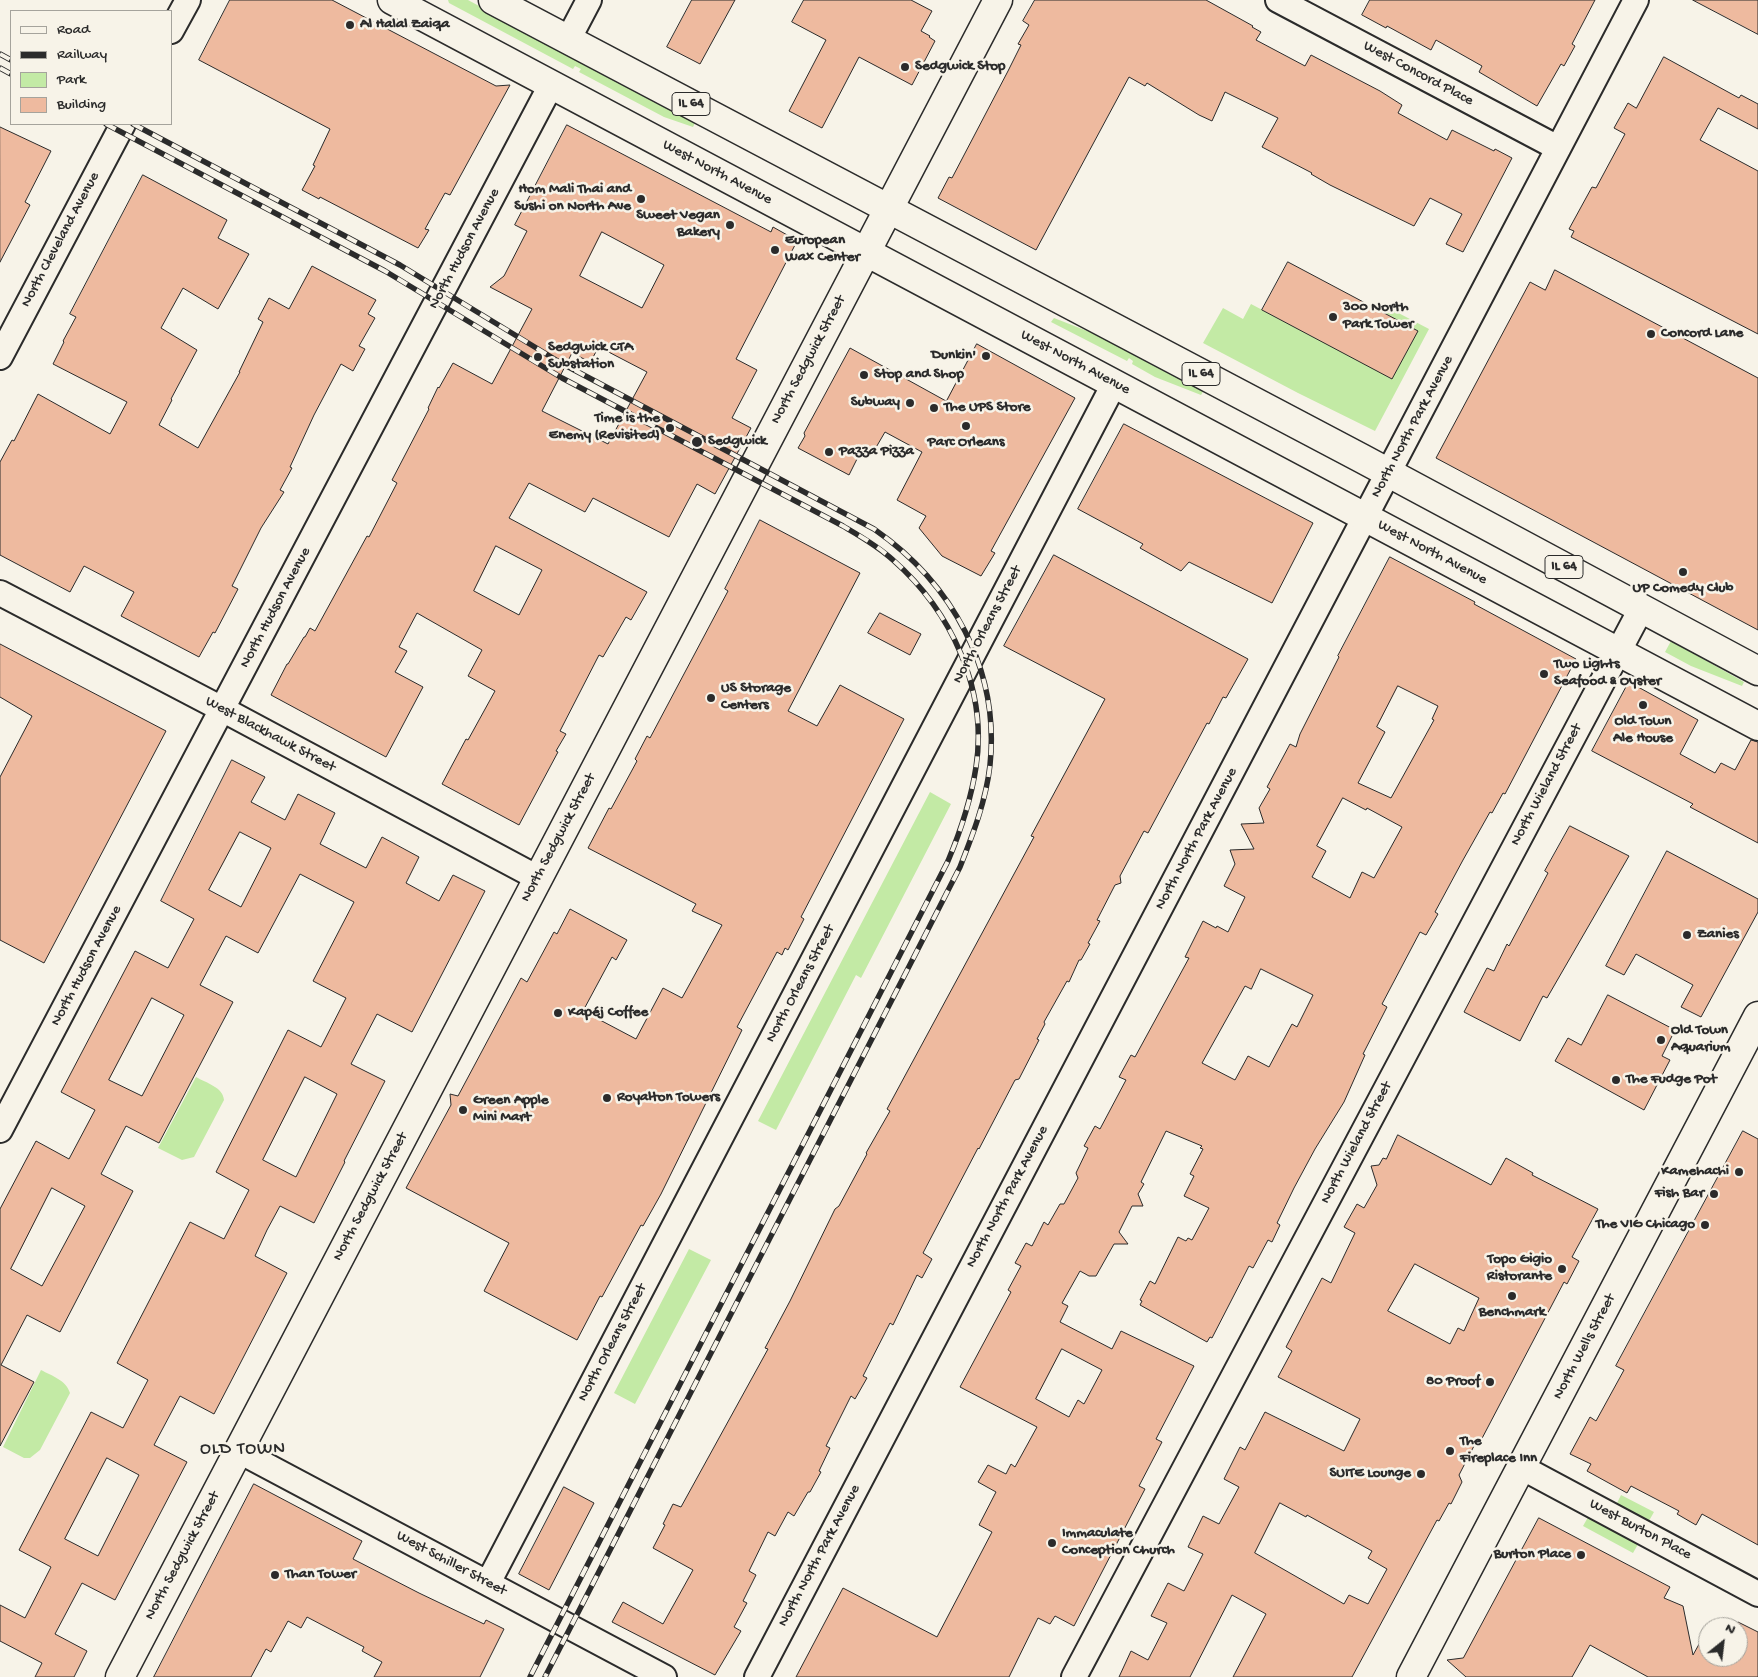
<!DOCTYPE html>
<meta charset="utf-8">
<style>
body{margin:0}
#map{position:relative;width:1758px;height:1677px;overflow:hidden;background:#f7f3e8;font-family:"Gochi Hand",sans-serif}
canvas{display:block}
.legend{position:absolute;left:10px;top:10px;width:162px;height:115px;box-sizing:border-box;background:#f7f3e8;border:1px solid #a5a39c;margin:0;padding:6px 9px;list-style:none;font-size:15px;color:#2b2b2b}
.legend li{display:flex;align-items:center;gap:10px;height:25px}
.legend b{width:25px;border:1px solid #a5a39c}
.north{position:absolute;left:1698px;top:1617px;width:50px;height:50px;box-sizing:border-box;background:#f7f3e8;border:1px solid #a5a39c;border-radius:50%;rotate:29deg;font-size:14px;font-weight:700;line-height:20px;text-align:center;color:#2b2b2b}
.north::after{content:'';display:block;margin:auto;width:18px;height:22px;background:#2b2b2b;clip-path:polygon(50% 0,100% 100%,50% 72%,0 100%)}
</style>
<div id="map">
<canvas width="1758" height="1677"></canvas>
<ul class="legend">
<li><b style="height:6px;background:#f7f3e8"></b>Road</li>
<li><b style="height:6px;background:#2b2b2b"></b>Railway</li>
<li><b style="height:14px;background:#c3eaa5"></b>Park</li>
<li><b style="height:14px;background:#eeba9f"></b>Building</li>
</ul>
<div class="north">N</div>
</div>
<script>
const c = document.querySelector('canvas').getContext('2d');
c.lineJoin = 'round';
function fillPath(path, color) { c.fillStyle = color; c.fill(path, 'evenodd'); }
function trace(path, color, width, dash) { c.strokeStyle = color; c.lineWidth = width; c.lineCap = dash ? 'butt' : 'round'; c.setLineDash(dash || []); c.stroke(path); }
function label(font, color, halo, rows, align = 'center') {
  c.font = font + ' "Gochi Hand",sans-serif'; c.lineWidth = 5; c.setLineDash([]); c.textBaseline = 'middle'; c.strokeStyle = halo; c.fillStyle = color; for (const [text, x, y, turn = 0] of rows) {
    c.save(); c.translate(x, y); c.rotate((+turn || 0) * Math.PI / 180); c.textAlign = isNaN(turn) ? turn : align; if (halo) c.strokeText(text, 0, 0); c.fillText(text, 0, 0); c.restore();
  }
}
fillPath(new Path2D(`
 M448,0h20l227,123 -2,4 -29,-10 -85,-45 2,-3 -6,-3 -2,3 -124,-66z
 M1251,304l141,74 25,-47 -32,-18 2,-6 42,22 -54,102 -77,-38 -95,-50 20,-35 20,11z
 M1054,318l46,18 104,54 -3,5 -46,-18 -23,-13 1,-3 -4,-3 -2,3 -76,-39z
 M1671,641l73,41 -2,4 -51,-20 -26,-14z
 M930,792l21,12 -90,174 -5,-3 -80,155 -18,-9z
 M196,1077c10,6 27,10 28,23l-30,57 -12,3 -24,-12z
 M689,1249l22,11 -76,144 -21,-11z
 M41,1370c11,6 25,10 29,23l-30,57 -10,8h-6l-21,-11z
 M1621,1495l33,17 -8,14 -32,-17z
 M1591,1512l50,27 -8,14 -50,-27z`), '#c3eaa5');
const building = new Path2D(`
 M230,0h102l164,86 14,-1 -60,110 -5,-2 -20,36 4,1 -11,18 -98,-51 -1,2 -17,-9 13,-24 -2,-1 17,-36 -131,-69z
 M692,0h43l-35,64 -33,-17z
 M804,0h107l21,11 -11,20 9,5 -1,1 6,4 -23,44 -53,-28 -37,71 -33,-17 37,-71 -34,-18z
 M1035,0h171l47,26 -1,1 9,5 -5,8 49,26 6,-11 69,36 22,14 -4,8 49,27 5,-10 42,21 1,-2 17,9 -49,94 -17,-8 16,-30 -32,-16 -16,28 -84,-41 -19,-11 1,-1 -50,-26 16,-29 -53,-26 -13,29 -13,-6 -52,-32 -2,3 -16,-9 -93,173 -98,-52 11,-21 3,1 56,-107 13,-26 -3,-1 11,-19 -6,-4z
 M1370,0h225l-23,44 3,2 -11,20 -3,-2 -24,42 -58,-34 3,-6 -46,-26 -5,10 -44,-24 -1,2 -24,-13z
 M1693,0h65v34z
 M1664,57l75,41 2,-3 17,9v25l-40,-21 -18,32 58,31v163l-187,-97 3,-6 -5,-2 23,-42 4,1 29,-54 -11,-6 14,-25 8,5z
 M567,125l204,107 2,-5 16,9 -2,5 8,4 -59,114 21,11 -25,48 19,10 -36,66 -18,-10 -28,53 -76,-39 -8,14 -56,-29 -20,35 138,74 -16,28 -5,-3 -23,40 -4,-2 -39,76 6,3 -10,17 2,1 -39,73 -77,-41 24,-45 2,1 27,-49 -27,-15 14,-26 -65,-37 -18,34 8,4 -12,21 28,15 -37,70 -115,-62 16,-31h1l16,-27h1l5,-9 5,3 52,-95 2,1 28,-54 -5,-3 37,-71 -1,-1 10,-21 1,1 14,-25 39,21 40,-75 -42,-22 14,-11 23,-45 -12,-6zM602,232l62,33 -22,43 -62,-32zM599,347l48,25 -39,72 -66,-33 30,-58 18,9zM496,546l46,24 -23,45 -45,-24z
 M0,127l51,24 -26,51 5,3 -30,57z
 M143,175l84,45 -9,18 31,16 -31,55 -35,-21 -22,40 36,22 -26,49 1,1 -13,25 39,23 42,-76h-1l24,-50 -5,-3 11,-21 20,11 23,-43 64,34 -8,14 7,4 -16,28 6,3 -12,22 -12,-7 -27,51 -24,52 2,1 -12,22 4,2 -23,36 -29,58 6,3 -23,44 -2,-1 -14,25 -78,-41 13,-24 -50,-26 -14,26 -70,-37v-93l12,-22 2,1 24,-47 72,40 17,-32 -74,-38 11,-22 -1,-1 13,-24 -6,-3z
 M1288,262l130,69 -26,48 -130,-69z
 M1555,270l203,108v252l-322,-172 94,-176 15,8z
 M977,344l98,54 -84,153 4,2 -14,23 -39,-20 -23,-28 7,-12 -29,-16 25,-48 -37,-20 -14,24 -10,-5 -12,24 -51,-27 7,-12 -1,-3 46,-85 96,53z
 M1124,424l189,99 -41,80 -83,-41 -8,9 -41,-23 3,-4 -65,-35z
 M760,520l100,53 -72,138 29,15 23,-41 64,34 -103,198 3,2 -16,31 -3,-2 -3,7 -5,-3 -40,75 5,3 -81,164 -18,32 -2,-1 -39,72 -2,-1 -23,44 -93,-49 25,-48 -103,-55 45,-83 -1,-11 8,2 63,-118 6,4 27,-50 3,2 13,-25 57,31 -11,20 -4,-3 -29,54 53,28 27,-51 19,10 40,-73 -30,-14 4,-7 -108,-56 21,-40 2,1 26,-48 -2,-2 12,-23 3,2 78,-147 -3,-2z
 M1054,555l194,104 -22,39 -3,-1 -14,27 -2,-1 -59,110 -4,-2 -24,45 1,7 -6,2 -18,35 3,1 -12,22 2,1 -9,16h-2l-10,22 -2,-1 -23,41 1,2 -8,15 2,1 -20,39 -4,1 -36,69 -1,-1 -55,105 9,6 -10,19 -5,-3 -24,50 -3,-2 -27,53 4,2 -12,21 -4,-3 -25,50 4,2 -11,23 2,1 -11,20h-2l-14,24 -6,-4 -13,24 -7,-4 -19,39 7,4 -13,26 4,2 -13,24 7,4 -26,44 -103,-53 11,-20 40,22 30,-54 -40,-22 12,-23 -2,-1 10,-20 8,3 87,-158 -3,-1 25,-47 45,-92 4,-3 28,-52 -1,-1 24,-42 -3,-2 147,-272 -3,-1 74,-137 -101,-53z
 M1390,557l85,45 -1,2 102,55 -71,135 -2,-1 -11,20 -2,-1 -27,48 -28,52 3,2 -12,21 -6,-3 -38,72 5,3 -24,47 2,1 -21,47 -29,47 -21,39 -17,35 3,2 -8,17 -4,-2 -15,28 -4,-2 -37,72 -2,-1 -3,5 -67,-37 2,-4 -2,-1 10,-19 5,3 23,-47 8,4 2,-3 4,2 17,-32 -25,-12 10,-20 -4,-2 13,-25 -3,-1 2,-2 -36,-15 -25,51 3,2 -6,10 5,12h-11l-13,26 9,12h-14l-18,32h-7l-9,-5 -18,32 6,3 -8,16 52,27 9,-18 73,35 -38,73 6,3 -23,44 6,3 -71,137 -19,-10 -5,8 -12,-6 -29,59h-213l47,-89 94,49 55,-105 -13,-7 17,-33 -18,-10 10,-17 18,9 5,-10 4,3 22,-40 -77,-40 51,-95 -3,-2 13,-24 -6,-3 11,-20 6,3 12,-24 4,3 12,-21h4l14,-26 -2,-5 12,-25 -4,-2 11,-20 5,3 26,-49 -7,-3 12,-22 4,2 54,-99 -4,-1 18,-36 13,7 1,-2 11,6 17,-35 -21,-11 11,-22 -5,-14 24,-1 -13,-25 23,-1 -5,-15 11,-19 -3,-2 23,-43 6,3 4,-13 39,-77 -1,-1zM1398,686l40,20 -6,13 2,1 -43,78 -33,-15 27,-51 -8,-5zM1343,798l23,12 1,-2 35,19 -28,51 -12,-6 -12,26 -38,-21 14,-26 -9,-5zM1261,969l52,26 -16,32 -5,-3 -23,43 -21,-11 -13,24 -33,-17 43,-77 6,3zM1062,1349l40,21 -18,34 -6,-4 -9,17 -33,-18z
 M880,613l41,21 -11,21 -42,-22z
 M0,644l166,87 -122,232 -44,-23v-163l32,-61 -32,-19z
 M1629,682l69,38 -18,34 35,19 6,-10 14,7 16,-30 7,2v101l-68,-36 3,-3 -101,-53z
 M232,760l33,17 -14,25 34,18 13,-26 37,19 -15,31 46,24 16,-31 37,20 -13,26 33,18 14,-26 32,16 -73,141 -35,-18 -26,50 34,17 -41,80 1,1 -31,61 -34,-17 -13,24 -12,26 32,17 -73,141 -34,-18 -26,49 33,17 -72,138 -33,-17 -27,51 32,17 -13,26h-39l7,-14 -42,-22v-36l25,13 26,-51 -32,-17 72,-138 32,16 25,-48 -31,-17 73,-141 34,17 25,-49 -33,-18 72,-142 33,17 25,-49 -33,-17 41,-79 -54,-28 -42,79 -32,-17 -26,49 33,17 -74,141 -33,-17 -25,48 32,17 -73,141 -33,-17 -26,50 33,17 -34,64v-237l36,-68 33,18 26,-49 -34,-18 74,-141 33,17 26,-49 -33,-18zM240,832l31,16 -30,59 -32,-17zM152,998l32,17 -42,81 -33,-16zM305,1077l32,17 -41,83 -33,-17zM52,1188l33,18 -43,80 -31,-17zM107,1458l32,17 -41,81 -33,-17z
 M1570,826l59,30 -82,142 -4,-2 -23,45 -56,-29 23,-44 7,3 13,-27 2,2 39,-73 -3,-2z
 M1667,851l91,48v13l-57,105 -20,-10 12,-22 -57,-31 -12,21 -18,-9z
 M1608,995l67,35 -13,26 8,4 -26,50 -89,-49 13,-23 13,7z
 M1743,1131l15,8v406l-56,-31 -6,11 -19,-11 2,-3 -48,-25 -4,7 -40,-22 4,-7 -21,-10 20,-37 6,4 28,-51 -8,-4z
 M1398,1135l93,50 15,-27 27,15 -1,2 66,34 -26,48 7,4 -12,23 -3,-2 -86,164 -3,-2 -16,31 3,7 -11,22 -2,-1 -10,18 -2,-1 -85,157h-119l33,-63 -34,-19 -42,82h-71l12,-26 17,9 19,-37 -16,-7 17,-33 16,8 19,-37 -15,-7 15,-31 16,8 20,-37 -15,-8 16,-32 5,3 20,-38 79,39 16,-32 -82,-42 14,-26 -6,-4 36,-69 9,5 24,-50 -11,-6 13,-23 7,4 13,-23 -6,-19 8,-1 4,-7 3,1zM1415,1264l64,34 -15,33 -6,-3 -8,16 -62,-33zM1280,1503l26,14 1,-2 65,36 -4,7 19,11 -19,35 -19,-9 -5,9 -89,-51z
 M254,1484l108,57 -9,18 66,34 65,31 2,-4 18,9 -24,48h-106l8,-15 -20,-11 2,-4 -57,-30 -6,11 -13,-7 -17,31 -5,-3 -15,28h-97z
 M564,1487l30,16 -45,87 -30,-16z
 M1539,1518l131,69 -6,11 19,8 10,49 15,-27v29h30v-30h-2l2,-5 20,10v45h-110l-58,-32 -18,32h-106l-19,-17 16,-2z`);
fillPath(building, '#eeba9f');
trace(building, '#2b2b2b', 1);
const street = new Path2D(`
 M1278,0l280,148
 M171,31l17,-31
 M568,40l21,-40
 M0,357l123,-233
 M0,593l222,116 316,169
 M0,1130l551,-1045
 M239,1451l425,226
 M1521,1467l237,127
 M488,1583l626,-1199
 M757,1677l879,-1677
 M1074,1677l567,-1068`);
const secondary = new Path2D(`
 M120,1677l878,-1677
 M1411,1677l347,-661`);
const primary = new Path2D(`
 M392,0l1366,726
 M493,0l868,458 397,213`);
trace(street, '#2b2b2b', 28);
trace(secondary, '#2b2b2b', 31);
trace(primary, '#2b2b2b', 31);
trace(street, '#f7f3e8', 24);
trace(secondary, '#f7f3e8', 28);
trace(primary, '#f7f3e8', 28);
const rail = new Path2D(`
 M0,54l11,6
 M0,68l11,6
 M106,124l279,147 177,107 281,148c17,10 35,20 50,34 58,51 95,129 83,207 -5,33 -15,63 -28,94l-418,816
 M133,124l267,141 161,98 313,166c78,54 126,140 116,236 -4,36 -17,69 -30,102l-415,810`);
trace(rail, '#2b2b2b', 5.5);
trace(rail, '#f7f3e8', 4, [11]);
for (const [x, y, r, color] of [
 [350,25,5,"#2b2b2b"],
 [905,67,5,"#2b2b2b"],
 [641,199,5,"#2b2b2b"],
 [730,225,5,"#2b2b2b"],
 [775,250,5,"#2b2b2b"],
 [1333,317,5,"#2b2b2b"],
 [1651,334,5,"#2b2b2b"],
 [986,356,5,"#2b2b2b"],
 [538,357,5,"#2b2b2b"],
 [864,375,5,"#2b2b2b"],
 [910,403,5,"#2b2b2b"],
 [934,408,5,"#2b2b2b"],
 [966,426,5,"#2b2b2b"],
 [670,428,5,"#2b2b2b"],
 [697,442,6,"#2b2b2b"],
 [829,452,5,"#2b2b2b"],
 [1683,572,5,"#2b2b2b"],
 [1544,674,5,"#2b2b2b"],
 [711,698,5,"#2b2b2b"],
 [1643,705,5,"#2b2b2b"],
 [1687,935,5,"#2b2b2b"],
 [558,1013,5,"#2b2b2b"],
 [1661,1040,5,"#2b2b2b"],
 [1616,1080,5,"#2b2b2b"],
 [607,1098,5,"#2b2b2b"],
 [463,1110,5,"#2b2b2b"],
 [1739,1172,5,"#2b2b2b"],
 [1714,1194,5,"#2b2b2b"],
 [1705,1225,5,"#2b2b2b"],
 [1562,1269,5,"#2b2b2b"],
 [1512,1296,5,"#2b2b2b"],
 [1490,1382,5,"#2b2b2b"],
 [1450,1451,5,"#2b2b2b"],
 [1421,1474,5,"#2b2b2b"],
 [1052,1543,5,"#2b2b2b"],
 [1581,1555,5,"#2b2b2b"],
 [275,1575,5,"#2b2b2b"]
]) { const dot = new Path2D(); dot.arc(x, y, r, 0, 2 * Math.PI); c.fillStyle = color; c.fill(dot); trace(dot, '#f7f3e8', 2); }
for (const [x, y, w] of [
 [691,104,38],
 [1201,374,38],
 [1564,567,38]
]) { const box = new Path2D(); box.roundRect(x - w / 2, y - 11.5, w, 23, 4); c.fillStyle = '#f7f3e8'; c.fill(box); trace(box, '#2b2b2b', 1); }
label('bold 14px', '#2b2b2b', null, [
 ["IL 64",691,104],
 ["IL 64",1201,374],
 ["IL 64",1564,567]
]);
label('bold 15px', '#2b2b2b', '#f7f3e8', [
 ["Al Halal Zaiqa",360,25],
 ["Sedgwick Stop",915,67],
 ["Hom Mali Thai and",631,190,"right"],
 ["Sushi on North Ave",631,207,"right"],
 ["Sweet Vegan",720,216,"right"],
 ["Bakery",720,233,"right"],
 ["European",785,241],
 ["Wax Center",785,258],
 ["300 North",1343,308],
 ["Park Tower",1343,325],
 ["Concord Lane",1661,334],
 ["Sedgwick CTA",548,348],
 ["Substation",548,365],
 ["Dunkin'",976,356,"right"],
 ["Stop and Shop",874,375],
 ["Subway",900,403,"right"],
 ["The UPS Store",944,408],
 ["Time is the",660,419,"right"],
 ["Enemy (Revisited)",660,436,"right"],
 ["Sedgwick",708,442],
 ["Parc Orleans",966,443,"center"],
 ["Pazza Pizza",839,452],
 ["UP Comedy Club",1683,589,"center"],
 ["Two Lights",1554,665],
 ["Seafood & Oyster",1554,682],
 ["US Storage",721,689],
 ["Centers",721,706],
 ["Old Town",1643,722,"center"],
 ["Ale House",1643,739,"center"],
 ["Zanies",1697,935],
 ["Kapéj Coffee",568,1013],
 ["Old Town",1671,1031],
 ["Aquarium",1671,1048],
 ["The Fudge Pot",1626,1080],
 ["Royalton Towers",617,1098],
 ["Green Apple",473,1101],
 ["Mini Mart",473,1118],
 ["Kamehachi",1729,1172,"right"],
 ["Fish Bar",1704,1194,"right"],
 ["The VIG Chicago",1695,1225,"right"],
 ["Topo Gigio",1552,1260,"right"],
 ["Ristorante",1552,1277,"right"],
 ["Benchmark",1512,1313,"center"],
 ["80 Proof",1480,1382,"right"],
 ["The",1460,1442],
 ["Fireplace Inn",1460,1459],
 ["SUITE Lounge",1411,1474,"right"],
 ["Immaculate",1062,1534],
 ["Conception Church",1062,1551],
 ["Burton Place",1571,1555,"right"],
 ["Than Tower",285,1575]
], 'left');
label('15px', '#2b2b2b', '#f7f3e8', [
 ["West Concord Place",1418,74,28],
 ["West North Avenue",717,173,28],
 ["North Cleveland Avenue",61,240,-62],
 ["North Hudson Avenue",465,249,-62],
 ["North Sedgwick Street",809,360,-62],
 ["West North Avenue",1075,363,28],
 ["North North Park Avenue",1413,427,-62],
 ["West North Avenue",1432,553,28],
 ["North Hudson Avenue",276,608,-62],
 ["North Orleans Street",988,625,-62],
 ["West Blackhawk Street",270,735,28],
 ["North Wieland Street",1547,785,-62],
 ["North Sedgwick Street",559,838,-62],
 ["North North Park Avenue",1197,839,-62],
 ["North Hudson Avenue",87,966,-62],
 ["North Orleans Street",801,984,-62],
 ["North Wieland Street",1357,1143,-62],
 ["North Sedgwick Street",371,1197,-62],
 ["North North Park Avenue",1008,1197,-62],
 ["North Orleans Street",613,1343,-62],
 ["North Wells Street",1585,1347,-62],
 ["West Burton Place",1640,1530,28],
 ["North Sedgwick Street",183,1556,-62],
 ["North North Park Avenue",820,1556,-62],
 ["West Schiller Street",451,1564,28]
]);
c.letterSpacing = '1px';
label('18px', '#2b2b2b', '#f7f3e8', [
 ["OLD TOWN",243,1450]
]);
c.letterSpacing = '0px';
</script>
